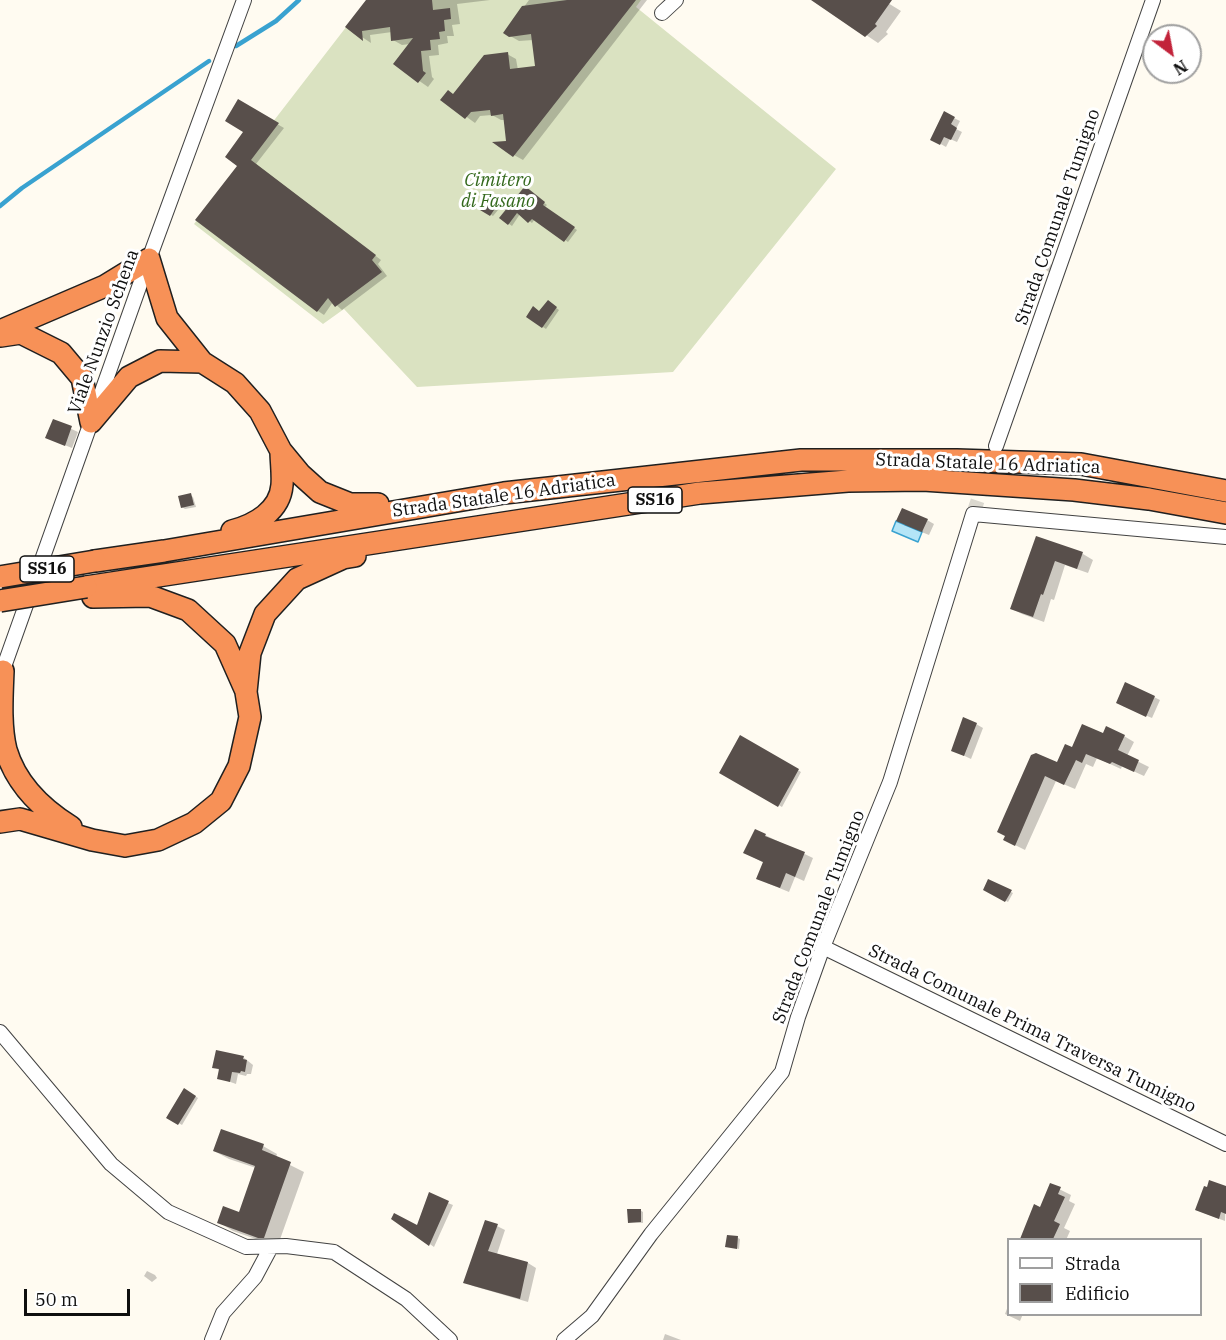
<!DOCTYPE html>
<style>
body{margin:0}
#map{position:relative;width:1226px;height:1340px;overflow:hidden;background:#fffbf1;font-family:"IBM Plex Serif",serif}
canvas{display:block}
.legend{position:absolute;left:1007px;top:1238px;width:195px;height:78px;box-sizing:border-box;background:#fff;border:2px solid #9f9f9f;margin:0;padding:8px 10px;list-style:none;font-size:18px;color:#0f0f0f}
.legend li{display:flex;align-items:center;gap:12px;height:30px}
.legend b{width:30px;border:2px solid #9f9f9f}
.north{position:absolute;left:1142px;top:24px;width:60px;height:60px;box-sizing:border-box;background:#fff;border:2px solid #9f9f9f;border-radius:50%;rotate:148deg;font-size:16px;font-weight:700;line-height:24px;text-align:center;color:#0f0f0f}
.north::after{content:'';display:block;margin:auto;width:21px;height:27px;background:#c2233a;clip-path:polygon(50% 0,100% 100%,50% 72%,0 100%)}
.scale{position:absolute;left:24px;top:1289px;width:106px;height:27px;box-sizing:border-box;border:3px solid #0f0f0f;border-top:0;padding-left:8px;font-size:18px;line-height:21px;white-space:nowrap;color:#0f0f0f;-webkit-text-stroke:4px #fff;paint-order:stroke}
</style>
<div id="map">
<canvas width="1226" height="1340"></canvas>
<ul class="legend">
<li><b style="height:8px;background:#fff"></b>Strada</li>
<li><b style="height:16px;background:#584f4b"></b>Edificio</li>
</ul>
<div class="north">N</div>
<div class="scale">50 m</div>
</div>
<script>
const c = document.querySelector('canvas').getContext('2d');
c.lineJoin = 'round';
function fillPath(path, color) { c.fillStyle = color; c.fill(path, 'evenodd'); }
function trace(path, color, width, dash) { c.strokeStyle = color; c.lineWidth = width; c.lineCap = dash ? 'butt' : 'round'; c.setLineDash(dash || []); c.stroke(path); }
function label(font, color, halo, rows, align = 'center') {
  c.font = font + ' "IBM Plex Serif",serif'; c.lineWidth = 6; c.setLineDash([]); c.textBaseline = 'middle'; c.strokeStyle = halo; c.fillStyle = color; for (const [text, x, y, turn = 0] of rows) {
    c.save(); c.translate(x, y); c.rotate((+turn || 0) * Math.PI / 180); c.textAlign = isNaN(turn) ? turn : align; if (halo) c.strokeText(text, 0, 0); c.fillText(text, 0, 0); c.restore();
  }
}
fillPath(new Path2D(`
 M367,0h274l-5,7 200,162 -163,203 -256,15 -73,-78 -21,15 -129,-100z`), '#dae2c1');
const water = new Path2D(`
 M896,521l26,11 -4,10 -26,-11z`);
fillPath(water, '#b4e5f7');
trace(water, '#39a2d0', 1.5);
fillPath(new Path2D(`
 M367,0h123l-33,4 3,20 -8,1 2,11h-7l1,7 -10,2 1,10 -10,1 3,21 2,2 -6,8 -33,-23 15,-20 -8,1 -9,-5 -1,-8 -22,3 1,8 -24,-16z
 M529,0h118l-124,160 -9,-5 -7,-13 -2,-22h-4l-9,-5 -12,1 -5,7 -33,-24 12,-4 53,-41 9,5 2,11 19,-3 -4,-27 -14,1 -14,-8z
 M814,0h69l18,11 -15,21 2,2 -10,9z
 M238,101l46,27 -28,36 125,96 -3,4 9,12 -45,34 -9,-8 -9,13 -6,-4 -121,-92 42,-53 6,-35z
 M944,113l16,8 -4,8 6,3 -5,10 -7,-3 -4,8 -14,-8z
 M528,190l19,15 -2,2 32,23 -9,12 -33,-23 -3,4 -12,-9 -8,12 -11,-8z
 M487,203l11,7 -5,6 -11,-7z
 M1045,262l8,3 -3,8 -9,-7z
 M551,304l8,6 -13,19 -18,-12 12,-5z
 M54,421l24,11 -6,16 -25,-10z
 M190,495l3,2 3,10 -11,2 -3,-2z
 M927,520l7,4 -5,11 -25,-10z
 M1037,538l46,16 10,6 -5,13 -23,-8 -11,35 -3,-1 -7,23 -22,-8 -10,-5z
 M1154,697l6,3 -8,18 -29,-12z
 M976,724l7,4 -12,31 -19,-9z
 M1103,735l21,1 10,6 -7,14 22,11 -5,9 -22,-10 -1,3 -24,-11 -4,9 -7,-3 -11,25 -19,-8 -31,69 -10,-5 17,-89 26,8 15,-15z
 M741,737l60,35 -19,35 -61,-34z
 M765,835l48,23 -9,23 -9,-4 -6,15 -22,-9 -3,-20 -19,-10z
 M989,881l24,12 -5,9 -23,-13z
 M243,1057l10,8 -2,9h-4l-1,2 -8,-2 -2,10 -17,-6 2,-7 -7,-4z
 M185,1090l13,8 -16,27 -14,-8z
 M263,1146l14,8 -1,4 28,14 -26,73h-5l-40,-14 -15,-9 22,-8 16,-46 -27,-9 -15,-8z
 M1051,1185l20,10 -2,6 6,3 -11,24 6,3 -4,9h-45l14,-34 6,3z
 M1226,1187l-1,34 -29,-11z
 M448,1203l5,2 -19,42 -41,-29 25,9z
 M640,1210l3,2v11l-14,-1z
 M497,1226l8,4 -8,24 31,9 8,5 -8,34 -55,-16 -8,-4z
 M738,1238l2,1 -1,10 -12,-3z
 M147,1271l8,4 2,3 -5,4 -8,-6z
 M1008,1306v8h15l-3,7 -15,-7z
 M665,1334l16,6h-18z`), '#0003');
trace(new Path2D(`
 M236,46l40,-25 23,-21
 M0,206l22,-18 187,-127`), '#39a2d0', 4.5);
fillPath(new Path2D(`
 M366,0h66l1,10 17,-2 1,11 -7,1 1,11 -6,1 1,7 -10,1 1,10 -10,1 2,20 3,2 -8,10 -25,-19 20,-26 -22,3 -1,-14 -28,4 1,10 -18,-14z
 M567,0h69l-123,157 -21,-15 14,-1 -3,-27 -12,2 -1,-6 -19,2 -6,7 -25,-19 8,-10 5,4 31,-39 24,-3 2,17 25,-3 -4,-32 -22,3 -6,-4 19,-27z
 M811,0h81l-17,24 2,2 -12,11z
 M238,99l41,24 -28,37 125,95 -4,5 10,12 -47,35 -7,-9 -11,14 -122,-92 42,-54 -12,-9 18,-25 -18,-11z
 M944,111l11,6 -4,7 6,4 -6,12 -7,-3 -4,8 -10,-5z
 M525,186l20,16 -2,3 32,22 -11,15 -32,-23 -4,4 -11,-10 -9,12 -9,-7z
 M486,201l10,6 -6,9 -10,-6z
 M548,300l9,7 -15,21 -16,-11 7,-11 6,5z
 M53,419l19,7 -7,20 -20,-8z
 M191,493l3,12 -13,3 -3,-12z
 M902,508l26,11 -6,13 -26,-11z
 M1036,536l47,16 -6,17 -22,-8 -12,34 -2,-1 -8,23 -23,-8z
 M1125,682l30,14 -9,21 -30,-14z
 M963,717l14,6 -13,33 -13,-5z
 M1082,724l21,9 3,-7 19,9 -7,15 21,10 -5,12 -22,-10 -2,2 -24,-10 -4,9 -6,-3 -12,25 -19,-9 -30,70 -12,-6 2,-4 -8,-4 34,-77 5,-2 21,9 8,-18 7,3z
 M740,735l59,34 -21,38 -59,-34z
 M755,829l11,5 -1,2 40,16 -10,25 -9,-4 -6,15 -24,-9 7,-17 -20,-9z
 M988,879l24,11 -7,12 -22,-12z
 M216,1050l28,6 -1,3 4,1 -2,12 -4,-1 -1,2 -8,-1 -2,10 -13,-3 2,-10 -7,-1z
 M184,1088l12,8 -18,29 -12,-7z
 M221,1129l43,15 -2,6 29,12 -27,76h-6l-41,-15 6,-17 16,6 16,-46 -42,-15z
 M1209,1180l17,6v28l-5,-2 -2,7 -24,-9 9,-24 3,1z
 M1050,1183l11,4 -3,7 7,3 -11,24 6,3 -7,15h-33l14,-35 6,3z
 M429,1192l20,9 -20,45 -38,-27 3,-6 23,12z
 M627,1209h14v13l-13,1z
 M485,1220l13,4 -10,27 40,11 -8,37 -57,-16z
 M727,1235l11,1 -1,13 -12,-2z`), '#584f4b');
trace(new Path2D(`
 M973,514l12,-35`), '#dbd8cf', 14, [14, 7]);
const minor = new Path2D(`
 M662,13l14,-13
 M996,446l157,-446
 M0,678l149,-419 95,-259
 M823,947l403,197
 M0,1032l111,132 57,48 78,35 40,-1 48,6 72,47 44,41
 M212,1340l11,-27 32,-36 16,-30
 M564,1340l28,-24 59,-82 131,-162 16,-55 25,-70 67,-165 83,-268 253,23`);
const highway = new Path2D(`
 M0,331l105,-45 44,-27 18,59 35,44 33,21 25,28 21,40 19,23 20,18 30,12h28
 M1,336l20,-3 40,20 21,25 9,44
 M91,422l38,-45 31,-16 42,1
 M232,531c23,-6 48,-20 50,-46 1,-11 -1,-24 -1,-34
 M95,561l69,-10 340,-58 297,-33h156l124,4 145,27
 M86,587l614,-94 148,-12 75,-1 151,10 75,9 77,14
 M93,597l57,-1 38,14 37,34 20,45
 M3,671c-1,25 -3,55 3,79 10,34 36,59 65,77
 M0,822l20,-3 72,21 33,6 33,-6 36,-17 27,-22 18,-35 11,-49 -4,-25 4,-39 15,-39 32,-35 46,-21 12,-2`);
trace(minor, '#424242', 16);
trace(highway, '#202020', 24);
trace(minor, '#fff', 14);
trace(highway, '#f79157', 21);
const highwayBridge = new Path2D(`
 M0,577l95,-16
 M0,601l86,-14`);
trace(highwayBridge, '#202020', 24, []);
trace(highwayBridge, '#f79157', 21);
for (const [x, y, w] of [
 [655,500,54],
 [47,569,54]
]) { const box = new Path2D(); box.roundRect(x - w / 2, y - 13, w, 26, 4.5); c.fillStyle = '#fff'; c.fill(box); trace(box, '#0f0f0f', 1.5); }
label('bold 16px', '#0f0f0f', null, [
 ["SS16",655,500],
 ["SS16",47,569]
]);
label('italic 18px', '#34691d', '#fff', [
 ["Cimitero",498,181],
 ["di Fasano",498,202]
]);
label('18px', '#0f0f0f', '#fff', [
 ["Strada Comunale Tumigno",1058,217,-71],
 ["Viale Nunzio Schena",104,332,-70],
 ["Strada Statale 16 Adriatica",988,464,2],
 ["Strada Statale 16 Adriatica",504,496,-8],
 ["Strada Comunale Tumigno",819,917,-69],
 ["Strada Comunale Prima Traversa Tumigno",1032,1029,26]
]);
</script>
